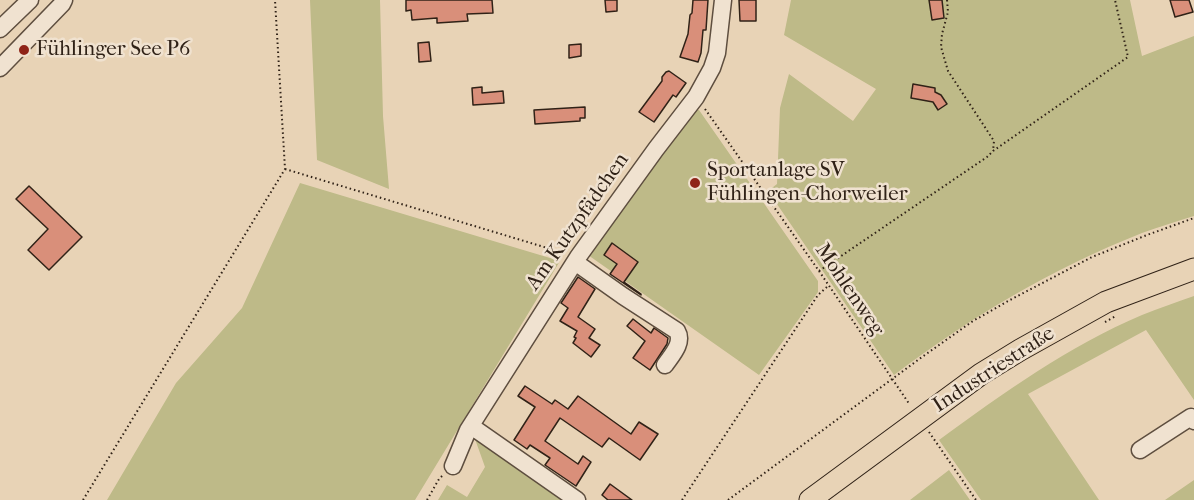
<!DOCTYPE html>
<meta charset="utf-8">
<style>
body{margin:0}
canvas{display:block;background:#e8d3b6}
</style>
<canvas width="1194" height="500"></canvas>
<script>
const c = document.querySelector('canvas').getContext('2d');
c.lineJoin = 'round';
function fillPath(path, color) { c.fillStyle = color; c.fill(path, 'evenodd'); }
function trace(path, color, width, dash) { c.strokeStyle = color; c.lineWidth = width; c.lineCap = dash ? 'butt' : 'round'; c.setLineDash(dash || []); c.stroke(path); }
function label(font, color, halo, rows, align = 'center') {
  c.font = font + ' "IM FELL French Canon",serif'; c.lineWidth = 5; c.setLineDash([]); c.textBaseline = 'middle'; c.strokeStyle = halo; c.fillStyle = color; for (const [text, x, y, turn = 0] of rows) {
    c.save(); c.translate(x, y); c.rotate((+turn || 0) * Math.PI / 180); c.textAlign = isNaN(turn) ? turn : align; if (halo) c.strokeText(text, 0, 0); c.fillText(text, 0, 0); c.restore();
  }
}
fillPath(new Path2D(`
 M310,0h70l3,116 6,73 -72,-29z
 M791,0h339l12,56 52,-20v180c-17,5 -35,11 -52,17 -91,36 -171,84 -248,142l-126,-184 9,-7 3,-76 9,-34 64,47 23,-32 -92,-54z
 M693,109l6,1 119,171v11l-59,83 -171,-120z
 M300,183l260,78 -145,239h-308l69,-117 66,-75z
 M1194,296v104l-48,-70 -118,64 71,106h-118l-42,-60c64,-47 130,-94 203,-125 17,-7 35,-13 52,-19z
 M479,428l106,72h-147l9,-15 20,12 18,-30 -10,-28z
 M949,470l21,30h-60z
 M1194,480v20h-29z`), '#beba88');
const building = new Path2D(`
 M406,0h86l1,13 -26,1 1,7 -31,2v-5l-25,2 -1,-10 -5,1z
 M605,0h12v11l-11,1z
 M693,0h15l-2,30h-3l-2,23 -3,9 -18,-5 8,-23 2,-19 2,-2z
 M739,0h17v21h-16z
 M929,0h13l2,18 -12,2z
 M1170,0h19l4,12 -18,5z
 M429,42l2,19 -12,1 -1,-19z
 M581,44v12l-12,2v-13z
 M669,71l17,12 -10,14 -3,-2 -19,27 -15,-10 23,-31v-4l4,-5z
 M913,84l22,4v4l6,3 6,9 -9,6 -5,-8 -22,-4z
 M482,87v6l21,-2 1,12 -31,2 -1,-17z
 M585,107v11h-5v3l-45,3 -1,-14z
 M29,186l53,51 -33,33 -21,-20 20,-21 -32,-30z
 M612,243l26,19 -14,20 17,12v1l-31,-21 7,-10 -13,-9z
 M578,277l17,12 -17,28 17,12 -6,9 11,7 -9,12 -18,-14 3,-5 -2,-1 3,-6 -17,-10 8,-13 -7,-5z
 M633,319l18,14 3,-5 14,10 -1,6 -17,26 -17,-12 12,-17 -18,-15z
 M525,386l27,18 3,-4 13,9 10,-13 53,38 8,-12 19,12 -18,26 -31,-22 -7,9 -42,-29 -15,23 33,23 5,-8 8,6 -15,24 -31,-21 5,-7 -20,-13 -3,4 -13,-9 21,-33 -17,-11z
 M610,484l22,16h-24l-6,-5z`);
fillPath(building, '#d98f7a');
trace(building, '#302217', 1.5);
const minor = new Path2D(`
 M0,29l30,-29
 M0,68l62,-64 2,-4
 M575,262l48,34 54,35c7,12 -6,25 -12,34
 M471,426l106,74
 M1140,450l51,-33 3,4
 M453,466l15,-36 110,-173 78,-108 40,-52 16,-29 5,-15 6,-53`);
const major = new Path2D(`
 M810,500l171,-126 39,-24 86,-48 88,-33`);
trace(minor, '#5e4e3f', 19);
trace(major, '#302217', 23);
trace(new Path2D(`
 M947,0l1,12 -6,22 -1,13 7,24 46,70 -1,10
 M705,109l114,162 91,134
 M285,169l279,84
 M819,271l168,-114 6,-6 135,-94 -13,-57
 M1105,322l11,-6
 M929,432l47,68
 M83,500l202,-331 -10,-169
 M427,500l12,-21 4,-4
 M682,500l136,-205 10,-9
 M728,500l194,-143 51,-36 37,-21 82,-43 55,-22 47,-17`), '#302217', 2, [1.5, 3]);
trace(minor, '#f0e2d0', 16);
trace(major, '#e8d3b6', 21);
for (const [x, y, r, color] of [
 [24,50,6,"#8f2418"],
 [695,183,6,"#8f2418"]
]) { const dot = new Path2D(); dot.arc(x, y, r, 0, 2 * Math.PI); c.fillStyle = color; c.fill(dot); trace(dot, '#f0e2d0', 2); }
label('21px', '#302217', '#f0e2d0', [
 ["Fühlinger See P6",36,50],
 ["Sportanlage SV",707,171],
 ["Fühlingen-Chorweiler",707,195]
], 'left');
label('21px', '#302217', '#f0e2d0', [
 ["Am Kutzpfädchen",578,222,-55],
 ["Mohlenweg",849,290,56],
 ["Industriestraße",994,370,-33]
]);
</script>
